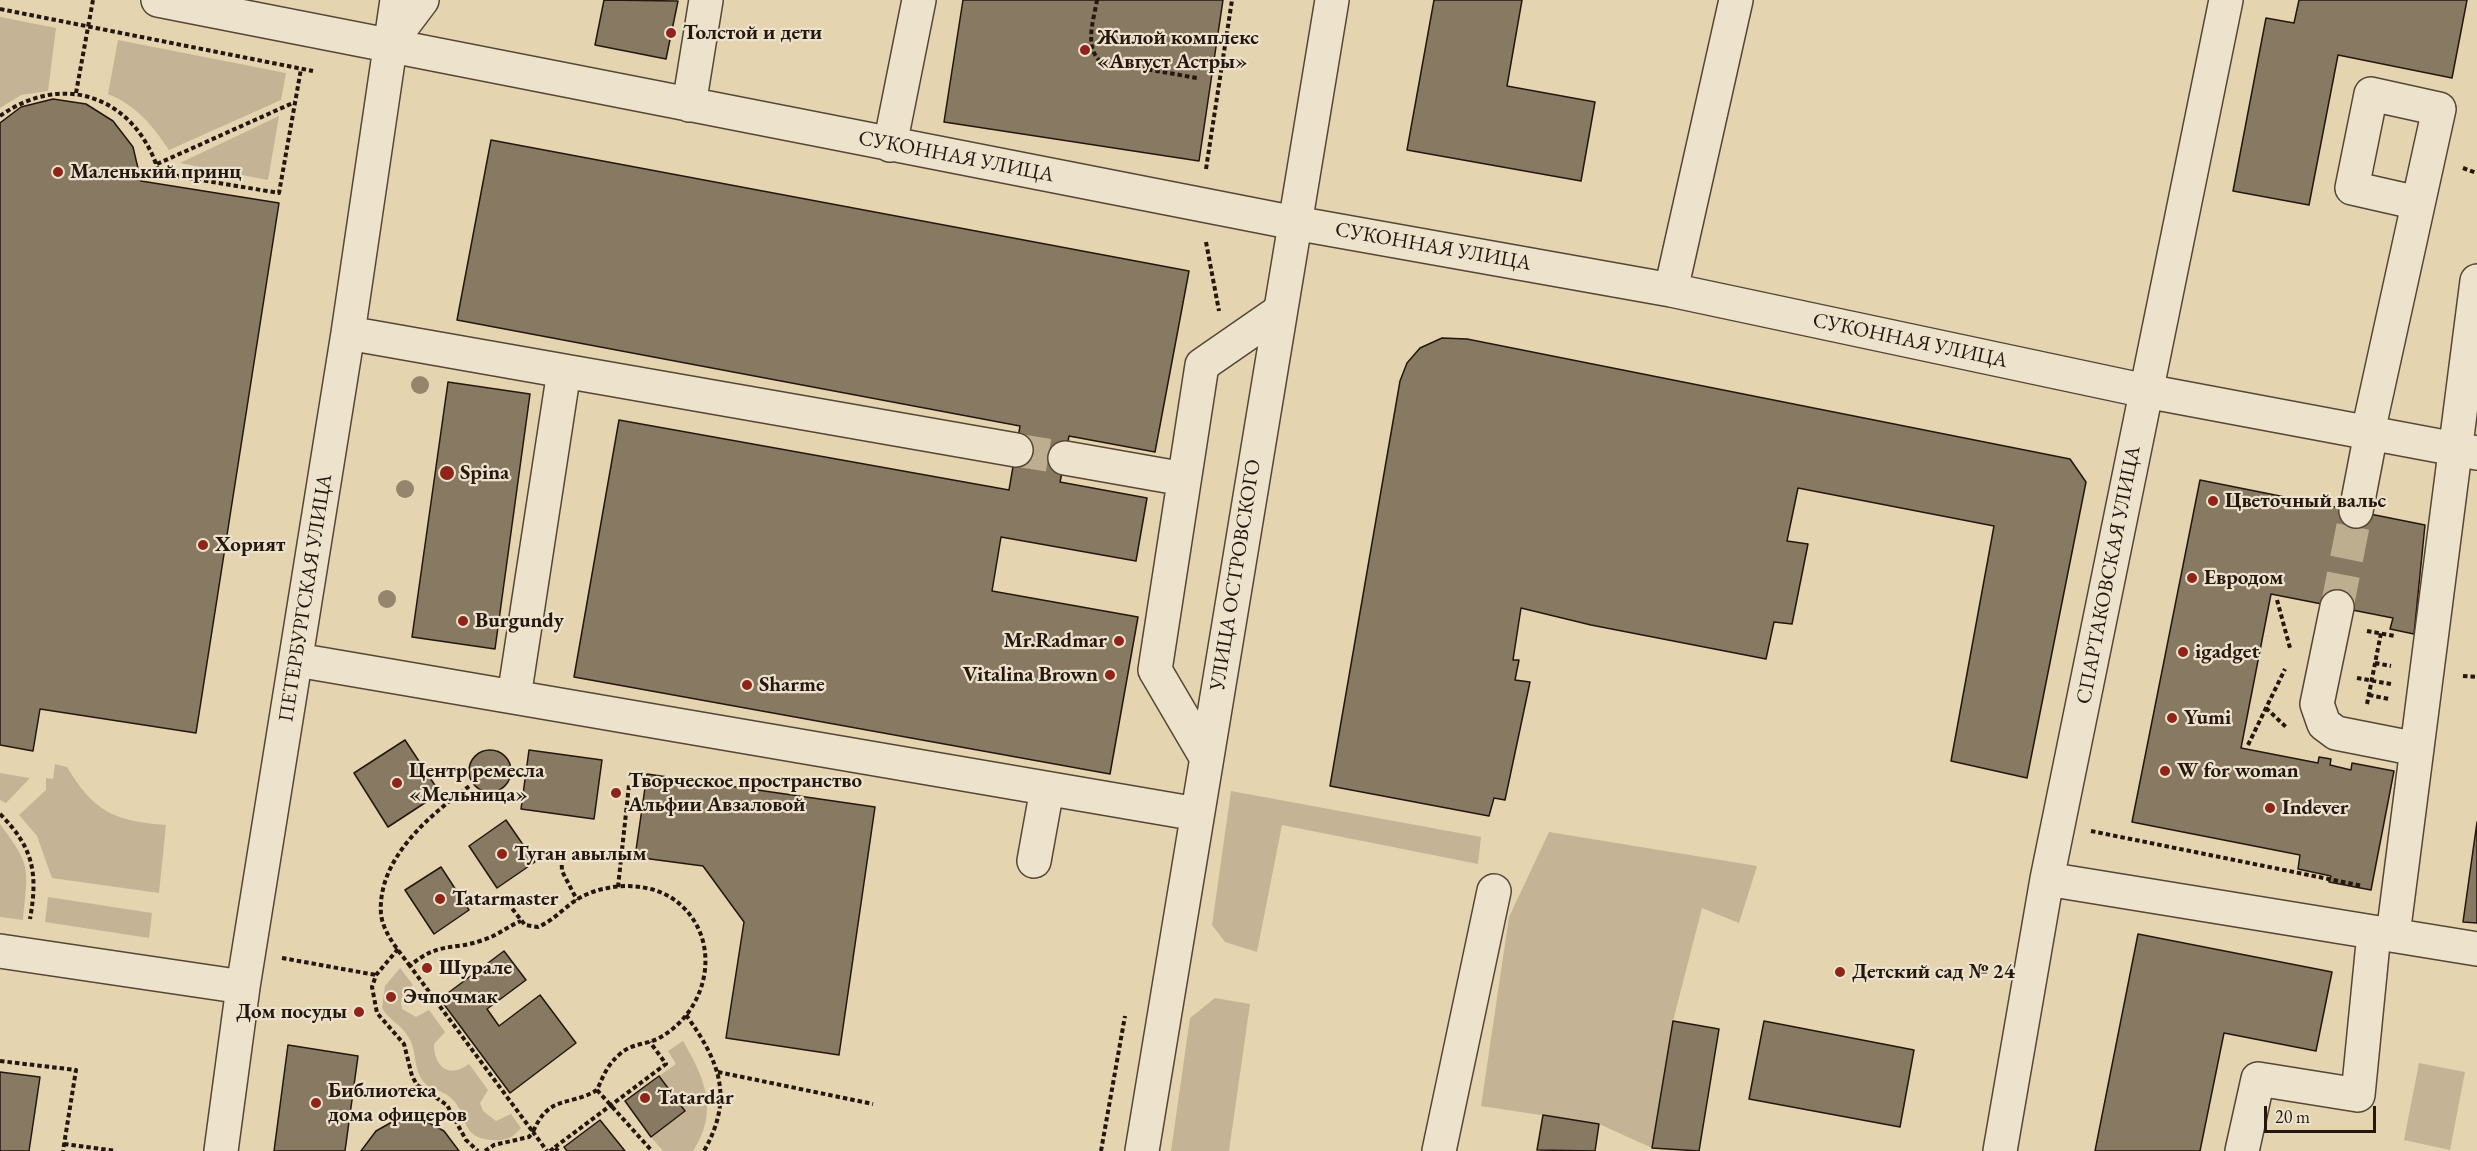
<!DOCTYPE html>
<meta charset="utf-8">
<style>
body{margin:0}
#map{position:relative;width:2477px;height:1151px;overflow:hidden;background:#e4d4b0;font-family:"EB Garamond",serif}
canvas{display:block}
.scale{position:absolute;left:2264px;top:1106px;width:112px;height:27px;box-sizing:border-box;border:3px solid #25160f;border-top:0;padding-left:8px;font-size:18px;line-height:21px;white-space:nowrap;color:#25160f;-webkit-text-stroke:4px #ede3cc;paint-order:stroke}
</style>
<div id="map">
<canvas width="2477" height="1151"></canvas>
<div class="scale">20 m</div>
</div>
<script>
const c = document.querySelector('canvas').getContext('2d');
c.lineJoin = 'round';
function fillPath(path, color) { c.fillStyle = color; c.fill(path, 'evenodd'); }
function trace(path, color, width, dash) { c.strokeStyle = color; c.lineWidth = width; c.lineCap = dash ? 'butt' : 'round'; c.setLineDash(dash || []); c.stroke(path); }
function label(font, color, halo, rows, align = 'center') {
  c.font = font + ' "EB Garamond",serif'; c.lineWidth = 4.5; c.setLineDash([]); c.textBaseline = 'middle'; c.strokeStyle = halo; c.fillStyle = color; for (const [text, x, y, turn = 0] of rows) {
    c.save(); c.translate(x, y); c.rotate((+turn || 0) * Math.PI / 180); c.textAlign = isNaN(turn) ? turn : align; if (halo) c.strokeText(text, 0, 0); c.fillText(text, 0, 0); c.restore();
  }
}
fillPath(new Path2D(`
 M0,17l56,11 -8,63 -27,4 -21,13z
 M118,40l168,33 -5,27 -112,50c-16,-24 -33,-45 -61,-56z
 M279,116l-11,64 -88,-17z
 M55,764l12,3c27,45 47,54 99,58l-7,68 -107,-15 -15,-42 -18,-21 27,-25v-12l7,1z
 M0,773l30,5 -24,25 -6,-3z
 M1231,791l250,46 -3,27 -196,-39 -25,127 -32,-10 -13,-17z
 M0,824c32,43 28,44 23,96l-23,-3z
 M1549,832l208,34 -18,57 -37,-15 -29,113 -21,127 -53,-24 -118,-18 28,-189z
 M48,897l104,16 -3,25 -104,-16z
 M400,968l13,17c-9,7 -14,11 -11,24l14,8 13,-7 16,22 -11,12c0,23 15,35 35,20l19,26 -8,13 3,8 13,10 15,-7 10,14c-8,10 -16,13 -28,12 -34,-1 -24,-26 -42,-42 -10,-10 -22,-6 -30,-20 -8,-14 -4,-30 -14,-43 -7,-11 -18,-15 -25,-27l3,-22z
 M1215,998l35,6 -21,147h-58l19,-133z
 M683,1041c22,38 36,70 10,110h-30l-12,-14 34,-26 -26,-35 17,-12 -8,-13z
 M2419,1063l46,9 -15,78 -46,-10z`), '#c4b495');
const building = new Path2D(`
 M604,0l74,1 -12,58 -71,-14z
 M963,0h260l-24,161 -255,-39z
 M1434,0h88l-15,86 88,16 -14,79 -174,-31z
 M2299,0h168l-15,78 -114,-23 -29,150 -76,-14 33,-173 28,5z
 M53,99l33,5 27,17 20,26 8,34 138,22 -83,530 -156,-24 -7,42 -33,-6v-622l21,-16z
 M491,140l698,131 -34,181 -86,-16 -4,22 -5,24 87,16 -11,63 -135,-24 -9,54 146,26 -28,157 -536,-97 45,-257 390,70 11,-64 -563,-106z
 M1442,338l25,1 603,120 16,23 -59,296 -76,-17 43,-235 -196,-38 -11,53 21,3 -16,80 -18,-2 -8,37 -175,-34 -70,-17 -8,52h6l-4,20 15,2 -25,118 -11,-2 -5,18 -159,-30 70,-405 7,-18 13,-15z
 M448,382l82,12 -35,255 -83,-12z
 M2200,480l225,45 -11,109 -24,-5 3,-11 -122,-24 -30,154 77,15 1,-6 12,2 -1,6 21,5 1,-7 42,8 -23,119 -42,-8 2,-6 -33,-7 2,-14 -168,-33z
 M405,740l35,53 -52,34 -34,-54z
 M469 771a21 21 0 1 1 42 0a21 21 0 1 1-42 0Z
 M529,750l73,10 -8,59 -73,-10z
 M647,774l228,33 -36,248 -113,-17 18,-116 -41,-56 -68,-9z
 M506,820l29,42 -38,26 -28,-42z
 M2477,822v101l-14,-1z
 M441,867l28,43 -35,24 -29,-44z
 M2138,934l194,38 -16,79 -92,-18 -24,118h-105z
 M504,951l22,29 -39,29 12,17 41,-31 36,48 -66,50 -70,-94z
 M1673,1021l46,8 -20,122 -47,-3z
 M1764,1021l150,29 -14,77 -151,-28z
 M288,1045l70,11 -13,95h-71z
 M0,1072l40,5 -11,74h-29z
 M659,1076l26,35 -34,26 -26,-36z
 M1543,1115l56,9 -4,27 -58,-1z
 M410,1119l19,4 15,8 15,20h-98l15,-20 16,-9z
 M600,1120l25,31h-58l-3,-4z`);
fillPath(building, '#887963');
trace(building, '#25160f', 1.5);
trace(new Path2D(`
 M1016,450l49,8
 M2337,607l19,-96`), '#beae90', 33, [33, 16]);
const minor = new Path2D(`
 M158,0l1137,223 376,67 475,101 331,62
 M392,40l30,-40
 M689,105l17,-105
 M890,145l29,-145
 M1671,290l65,-290
 M348,333l216,38 -50,326
 M564,371l452,79
 M2368,432l71,-323 -68,-15 -19,94 66,15
 M1065,458l119,21
 M2356,511l15,-78
 M2337,607l-20,97 7,20 12,9 81,16
 M297,660l900,154
 M1206,757l-51,-87 47,-305 78,-54
 M1034,861l13,-72
 M2047,879l430,70
 M2393,935l84,-654
 M0,951l243,36
 M221,1151l22,-164 105,-654 49,-333
 M1142,1151l190,-1151
 M1439,1151l55,-260
 M2000,1151l47,-272 179,-879
 M2242,1151l16,-72 100,16 16,-162`);
trace(minor, '#554637', 36);
trace(new Path2D(`
 M1097,0c-3,19 -13,46 3,61l97,17
 M0,9l313,62
 M76,93l17,-93
 M0,116c64,-46 137,-18 159,57l120,20 22,-124
 M157,164l138,-62
 M2463,168l14,5
 M1206,169l26,-169
 M1206,242l13,69
 M2277,600l13,48
 M2367,631l28,5
 M2375,663l16,3
 M2463,676l14,1
 M2357,678l34,6
 M2369,695l20,4
 M2367,704l14,-71
 M2266,708l20,19
 M2248,745l37,-76
 M0,814c34,34 38,60 30,105
 M2091,831l272,55
 M561,850l1,21 15,29
 M618,887l11,-102
 M503,897l22,28 13,2c17,-7 29,-23 45,-31 31,-15 74,-14 99,10 41,39 25,106 -23,132 -13,7 -26,5 -38,15 -13,11 -17,21 -24,37 -28,17 -48,4 -64,42l-123,-166c28,-25 43,-15 73,-26 14,-4 25,-14 38,-19
 M398,949l-22,26 -4,12 5,26 27,31 8,32 5,9 30,20 19,35 12,11
 M282,958l94,17
 M410,966c-11,-15 -27,-33 -29,-52 -4,-56 50,-100 90,-129
 M686,1015c34,47 48,83 18,136
 M0,1061l76,9 -13,81
 M718,1072l155,32
 M597,1090l55,61
 M64,1144l52,7
 M555,1147l111,-83 -16,-22
 M485,1151l9,-6 35,-8 4,-5 14,19
 M550,1151l5,-4 3,4
 M1101,1151l24,-135`), '#25160f', 4, [4.5, 3]);
trace(minor, '#ede3cc', 33);
c.fillStyle = '#95856d';
for (const [x, y] of [
 [420,385],
 [405,489],
 [387,599]
]) { c.beginPath(); c.arc(x, y, 9, 0, 2 * Math.PI); c.fill(); }
for (const [x, y, r, color] of [
 [671,33,6,"#8f2418"],
 [1085,50,6,"#8f2418"],
 [58,172,6,"#8f2418"],
 [447,473,8,"#8f2418"],
 [2213,501,6,"#8f2418"],
 [203,545,6,"#8f2418"],
 [2192,578,6,"#8f2418"],
 [463,621,6,"#8f2418"],
 [1119,641,6,"#8f2418"],
 [2183,652,6,"#8f2418"],
 [1110,675,6,"#8f2418"],
 [747,685,6,"#8f2418"],
 [2172,718,6,"#8f2418"],
 [2165,771,6,"#8f2418"],
 [397,783,6,"#8f2418"],
 [616,793,6,"#8f2418"],
 [2270,808,6,"#8f2418"],
 [502,854,6,"#8f2418"],
 [440,899,6,"#8f2418"],
 [427,968,6,"#8f2418"],
 [1840,972,6,"#8f2418"],
 [391,997,6,"#8f2418"],
 [359,1012,6,"#8f2418"],
 [645,1098,6,"#8f2418"],
 [316,1103,6,"#8f2418"]
]) { const dot = new Path2D(); dot.arc(x, y, r, 0, 2 * Math.PI); c.fillStyle = color; c.fill(dot); trace(dot, '#ede3cc', 2); }
label('bold 21px', '#25160f', '#ede3cc', [
 ["Толстой и дети",683,33],
 ["Жилой комплекс",1097,38],
 ["«Август Астры»",1097,62],
 ["Маленький принц",70,172],
 ["Spina",460,473],
 ["Цветочный вальс",2225,501],
 ["Хорият",215,545],
 ["Евродом",2204,578],
 ["Burgundy",475,621],
 ["Mr.Radmar",1107,641,"right"],
 ["igadget",2195,652],
 ["Vitalina Brown",1098,675,"right"],
 ["Sharme",759,685],
 ["Yumi",2184,718],
 ["Центр ремесла",409,771],
 ["«Мельница»",409,795],
 ["W for woman",2177,771],
 ["Творческое пространство",628,781],
 ["Альфии Авзаловой",628,805],
 ["Indever",2282,808],
 ["Туган авылым",514,854],
 ["Tatarmaster",452,899],
 ["Шурале",439,968],
 ["Детский сад № 24",1852,972],
 ["Эчпочмак",403,997],
 ["Дом посуды",347,1012,"right"],
 ["Библиотека",328,1091],
 ["дома офицеров",328,1115],
 ["Tatardar",657,1098]
], 'left');
label('21px', '#25160f', '#ede3cc', [
 ["СУКОННАЯ УЛИЦА",956,157,11],
 ["СУКОННАЯ УЛИЦА",1433,247,10],
 ["СУКОННАЯ УЛИЦА",1910,341,12],
 ["УЛИЦА ОСТРОВСКОГО",1236,575,-81],
 ["СПАРТАКОВСКАЯ УЛИЦА",2109,575,-79],
 ["ПЕТЕРБУРГСКАЯ УЛИЦА",306,598,-81]
]);
</script>
